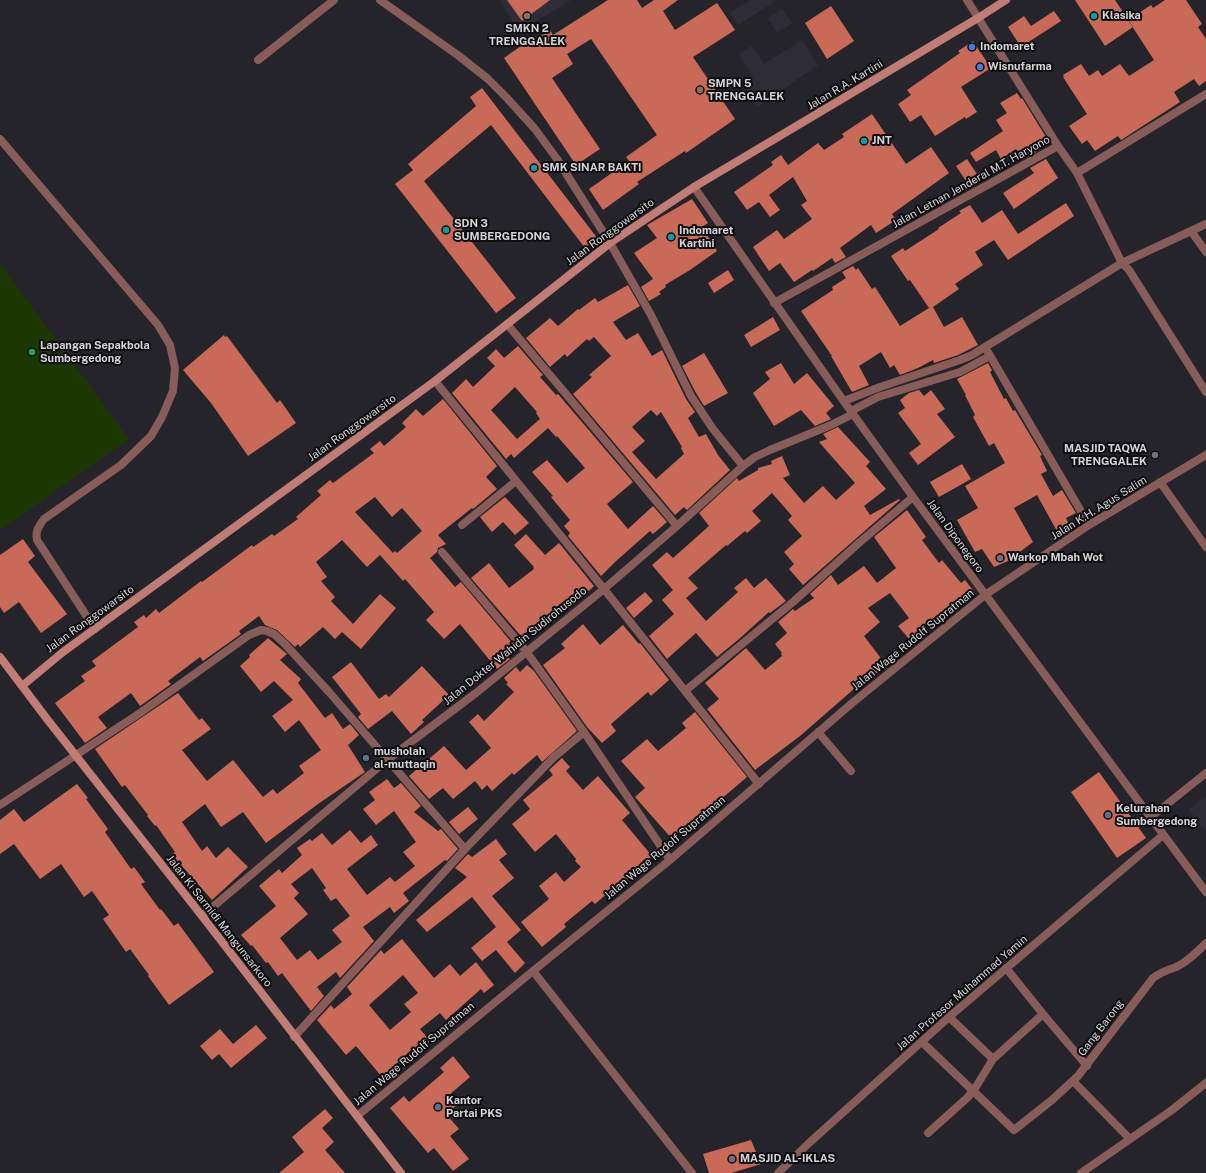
<!DOCTYPE html>
<style>
body{margin:0}
canvas{display:block;background:#25242a}
</style>
<canvas width="1206" height="1173"></canvas>
<script>
const c = document.querySelector('canvas').getContext('2d');
c.lineJoin = 'round';
function fillPath(path, color) { c.fillStyle = color; c.fill(path, 'evenodd'); }
function trace(path, color, width, dash) { c.strokeStyle = color; c.lineWidth = width; c.lineCap = dash ? 'butt' : 'round'; c.setLineDash(dash || []); c.stroke(path); }
function label(font, color, halo, rows, align = 'center') {
  c.font = font + ' "Public Sans",sans-serif'; c.lineWidth = 4; c.setLineDash([]); c.textBaseline = 'middle'; c.strokeStyle = halo; c.fillStyle = color; for (const [text, x, y, turn = 0] of rows) {
    c.save(); c.translate(x, y); c.rotate((+turn || 0) * Math.PI / 180); c.textAlign = isNaN(turn) ? turn : align; if (halo) c.strokeText(text, 0, 0); c.fillText(text, 0, 0); c.restore();
  }
}
fillPath(new Path2D(`
 M500,0h71l-52,32z
 M750,0h27l-39,25 -8,-12z
 M782,9l10,14 -15,10 -9,-15z
 M802,40l16,25 -61,42 -16,-25 11,-7 -13,-21 13,-8 12,18z
 M1206,797v31l-3,2 -14,-21z`), '#2e2c37');
fillPath(new Path2D(`
 M0,264l129,175 -129,91z`), '#1c3800');
fillPath(new Path2D(`
 M507,0h43l-28,21z
 M608,0h29l5,8 12,-8h24l-15,11 12,19 42,-27 18,27 -42,27 42,62 -49,34 -1,-2 -48,31 2,2 -36,26 -14,-21 40,-28 -3,-4 31,-22 -66,-96 -24,15 6,10 -21,14 48,71 -24,16 -72,-107 24,-17 1,3 21,-14 3,5z
 M1075,0h40l18,27 -28,19z
 M1165,0h21l16,24 -4,3 8,12v42l-7,5 -5,-7 -20,13 6,10 -59,38 -3,-4 -23,15 -8,-11 -5,4 -13,-18 18,-12 -24,-37h1l-1,-2 18,-11 8,12 9,-6 4,6 18,-12 9,12 25,-16 -26,-40 23,-15 2,3z
 M831,6l23,35 -27,18 -22,-36z
 M1054,11l7,10 -40,26 -13,-20 16,-11 7,10z
 M973,41l18,27 -30,19 16,25 -11,7 -1,-2 -30,19 -14,-21 -11,7 -12,-18 13,-9 -4,-5 53,-37 -2,-2z
 M482,88l116,151 -13,9 -94,-123 -67,56 92,117 -20,15 -101,-129 18,-14 -5,-6 68,-58 -6,-9z
 M1017,93l4,6 1,-1 24,39 -10,6 4,7 -16,8 -8,-9 -15,10 -5,-9 -20,12 -6,-9 33,-22 -7,-11 11,-7 -7,-10z
 M872,114l34,50 25,-17 18,26 -57,41 4,6 -20,13 -5,-8 -31,23 6,9 -11,6 -3,-5 -19,13 -1,-1 -18,12 -14,-19 -11,8 -16,-24 24,-17 7,9 28,-20 -11,-14 6,-4 -14,-24 -24,18 11,15 -10,7 -11,-15 -12,8 -13,-18 39,-27 -2,-3 10,-7 7,10 30,-22 6,7 20,-13 -2,-3z
 M967,159l10,15 -11,7 -10,-15z
 M1046,159l12,19 -44,31 -11,-16 31,-20 -4,-5z
 M692,199l16,24 -6,4 15,24 -27,19 -25,15 1,2 -7,5 2,2 -12,7 -8,-14 12,-8 -19,-26 23,-15 -10,-13z
 M1066,203l8,13 -66,44 -14,-20 -19,12 8,13 -28,19 4,5 -26,18 11,20 18,-10 16,28 -20,10 -24,8 -1,-3 -15,8 -18,7 -6,-10 -4,3 -9,-16 -22,14 10,19 -17,7 -21,-36h1l-31,-45 32,-21 -1,-3 14,-9 -4,-6 11,-6 3,4 2,-2 14,21 3,-2 25,39 29,-18 -19,-28 -2,1 -17,-25 12,-8 2,3 34,-22 -1,-1 23,-15 -2,-2 11,-6 12,18 20,-13 16,24z
 M728,270l6,10 -20,13 -6,-10z
 M628,285l12,21 -27,16 13,18 12,-7 14,23 10,-6 24,49 9,13 -7,6 11,19 7,-3 12,21 12,15 -43,40 -3,-3 -9,8 -102,-121 19,-17 -3,-2 22,-19 -17,-19 -5,4 -2,-2 -20,18 -2,-3 -15,13 -24,-29 24,-20 8,8 20,-17 1,1 16,-12 3,4zM651,410l6,6 4,-4 21,35 -1,1 3,6 -28,25 -24,-27 13,-11 -13,-14z
 M773,317l7,13 -29,17 -7,-12z
 M224,335l1,2 2,-1 50,67 3,-3 16,23 -48,33 -37,-53 -28,-33z
 M518,346l25,29 -3,2 16,18 2,-1 6,7 69,81 -26,22 21,25 25,-23 14,16 -14,12 -3,-3 -35,31 -14,14 -33,-40 2,-3 -6,-7 6,-6 -19,-23 2,-1 -21,-24 15,-12 20,23 18,-15 -28,-32 -1,1 -8,-9 -34,30 -3,-4 -5,5 -54,-66 14,-14 7,8 22,-21 -8,-8 9,-9 8,9zM515,387l22,25 -1,1 4,6 -23,20 -26,-29z
 M704,353l24,40 -24,13 -8,-13 -14,-27z
 M781,363l13,21 13,-11 27,33 -8,7 5,6 -16,7 -14,-16 -27,16 -21,-33 17,-14 -5,-7z
 M988,363l4,7 -2,2 14,27 2,-1 7,13 2,-1 27,45 -2,1 7,15 -6,3 12,22 9,-6 14,23 -10,5 4,8 -12,7 -21,-38 -23,13 19,34 -25,19 -14,6 -12,-18 -7,3 -18,-32 21,-12 -13,-22 40,-23 -11,-20 -5,3 -16,-29 2,-2 -10,-20h1l-9,-16z
 M919,390l5,6 7,-6 14,19 -8,5 18,23 -37,28 -9,-12 12,-9 -23,-31 7,-5 -5,-8 9,-7z
 M443,399l54,67 -11,11 11,12 -24,20 -1,-1 -34,27 8,9 -8,4 -1,4 -7,6 25,29 6,-5 52,62 -9,7 6,8 -13,10 -37,-45 -16,15 -18,-19 8,-8 -29,-33 -2,2 -23,-26 -13,12 -25,-27 -26,22 11,15 -6,4 14,16 -4,4 22,23 27,-30 16,14 -35,41 -19,-17 -7,7 -12,-12 -23,20 -2,-3 -3,3 -18,-17 -12,-5 -6,-9 -20,15 2,3 -38,27 -3,-4 -32,24 3,3 -31,22 -9,-13 -33,24 9,11 -22,15 -30,-40 30,-22 -4,-5 15,-10 -4,-5 46,-34 -4,-5 10,-7 2,3 10,-9 3,4 42,-32 1,1 50,-37 1,2 19,-13 2,2 24,-17 -2,-2 25,-22 -4,-4 13,-11 3,3 41,-30 -4,-4 10,-8 4,5 22,-19 -4,-4 14,-14 7,7zM375,497l17,20 10,-9 20,23 -25,22 -2,-2 -2,2 -38,-41z
 M838,427l32,35 -4,4 20,23 -22,17 6,9 29,-16 1,1 -97,85 -14,-16 5,-5 -10,-12 18,-16 -14,-16 4,-4 -20,-23 -20,18 9,10 -14,12 -2,-2 -18,15 -1,-1 -38,33 10,10 -12,10 20,23 32,-29 -4,-4 12,-10 8,10 12,-10 20,23 -16,12 -1,-1 -30,27 -22,18 -21,-24 -29,26 -18,-23 25,-22 -12,-14 11,-10 -21,-25 15,-13 6,6 36,-32 -10,-13 38,-35 2,3 19,-11v-2l14,-4 -1,-3 11,-5 8,19 -7,3 21,25 19,-17 13,14 19,-17 -36,-41 8,-3 -4,-5z
 M962,464l9,15 -32,18 -9,-15z
 M505,497l24,26 -14,12 -12,-13 -11,10 -12,-15z
 M907,510l19,27 -4,3 17,23 3,-3 19,23 4,-3 11,14 -39,31 -3,-3 -24,18 -12,-14 11,-8 -19,-25 -22,15 12,14 -16,14 22,29 -14,12 -2,-2 -70,61 -45,34 -48,-61 12,-10 -14,-16 41,-35 19,22 17,-14 -1,-2 1,-1 -7,-9 12,-11 -9,-11 15,-13 2,2 19,-13 -4,-4 21,-19 7,10 26,-19 13,17 19,-15 -22,-31z
 M526,534l19,21 14,-12 35,43 -5,5 -2,-1 -47,40 -4,-5 -15,11 -50,-58 18,-15 20,25 25,-19 -1,-1 1,-1 -20,-22z
 M23,539l12,17 -7,6 39,52 -26,19 -22,-31 -15,11 -4,-6v-52z
 M645,592l8,9 -19,17 -8,-10z
 M583,624l17,21 23,-20 16,19 1,-1 29,37 -18,16 -3,-4 -37,32 5,7 -14,12 -15,-16 -44,-62 22,-17 -4,-4z
 M268,638l19,16 -7,6 21,19 -3,4 27,35 7,-5 11,16 7,-5 9,11 -11,10 17,27 -47,32 -52,39 -23,-31 -22,15 -16,-23 -23,18 20,29 5,-5 9,12 12,-11 20,20 -36,33 -31,-35 -1,1 -10,-10 5,-4 -19,-27 -1,1 -8,-10 1,-1 -23,-30 -3,2 -27,-38 83,-56 21,27 3,-2 9,11 -29,21 25,31 26,-21 30,37 10,-8 4,5 27,-21 -5,-7 22,-16 -22,-30 -14,12 -13,-16 21,-16 -19,-19 -13,11 -21,-26 10,-9 -1,-2z
 M351,662l28,37 7,-5 3,3 33,-31 27,29 -27,25 2,2 -13,12 -19,-23 -24,18 -10,-12 3,-3 -29,-37z
 M527,665l7,6 43,60 -35,31 -5,-7 -23,20 -2,-2 -20,18 -5,-6 -5,5 -7,-9 -22,18 -10,-11 -14,11 -20,-23 35,-30 22,24 25,-22 -22,-26 9,-8 6,7 30,-29 -8,-8 2,-1 -4,-5 12,-11 4,5z
 M695,712l52,65 -34,29 2,1 -42,33 -38,-43 10,-9 -24,-27 26,-22 11,12 28,-23 -4,-5z
 M562,758l8,9 -4,4 17,19 15,-14 32,37 -8,7 30,36 -16,14 1,1 -13,10 -1,-1 -28,24 -3,-3 -28,23 2,3 -24,20 -21,-25 28,-23 -10,-13 17,-14 8,10 17,-15 -6,-6 1,-2 -20,-25 -21,18 -23,-28 18,-15 -7,-9 30,-25 -4,-5z
 M1099,772l47,66 -29,20 -46,-66z
 M387,779l7,9 7,-5 20,23 -7,6 24,19 3,-2 17,20 -11,12 -2,-1 -42,33 6,8 -15,12 -4,-6 -27,20 11,14 -34,37 -4,-6 -19,15 7,9 -13,15 -29,-38 -4,3 -10,-14 -2,1 -14,-18 -1,1 -10,-11 35,-29 -17,-20 20,-17 3,4 20,-18 -5,-7 13,-9 2,2 10,-8 10,12 18,-15 11,13 10,-8 7,10 -31,24 20,26 23,-18 5,5 20,-16 -12,-14 13,-10 -22,-31 -18,14 -13,-16 12,-9 -6,-8zM312,868l14,20 -3,2 8,11 5,-3 14,18 -18,14 10,12 -24,18 -8,-10 -13,10 -17,-22 28,-24 -14,-16 5,-5 -8,-9z
 M77,784l11,14 -2,1 22,30 -3,3 26,37 3,-2 11,15 -4,2 19,26 1,-1 13,17 4,-3 36,49 -45,33 -21,-29 1,-1 -19,-26 -4,3 -23,-33 6,-4 -17,-24 -8,6 -23,-33 -21,15 -26,-35 -14,10v-34l14,-11 10,13z
 M468,807l10,12 -19,15 -10,-12z
 M496,839l11,15 -8,6 15,18 -22,18 29,34 -14,12 18,21 -10,10 -19,-23 -14,11 -11,-13 25,-21 -24,-30 -45,35 -11,-12 51,-43 -12,-9 13,-14 4,3z
 M402,939l32,39 16,-14 10,12 16,-14 18,23 -10,8 -3,-4 -35,31 -6,-7 -20,16 10,12 -14,12 -4,-4 -30,28 -26,-31 -10,9 -29,-35 14,-15 3,4 18,-15 -5,-7 34,-37 3,4zM403,975l15,18 -14,11 7,8 -21,18 -21,-25z
 M256,1025l11,13 -36,30 -12,-14 -7,6 -12,-14 20,-17 13,15z
 M453,1056l17,21 -21,18 8,10 -11,9 13,15 -9,7 19,23 -16,12 -19,-23 -6,5 -38,-45 14,-12 5,6 35,-30 -4,-4z
 M325,1109l8,9 -11,10 12,14 -9,8 20,23h-66l25,-21 -12,-15z
 M751,1140l10,24 -30,9h-22l-6,-19z`), '#c96958');
trace(new Path2D(`
 M380,0l79,56 29,23 18,18 29,32 22,30 53,84 41,72 40,81 22,33 30,37
 M967,0l91,146
 M258,60l76,-60
 M0,139l158,186 12,20 5,23 -2,23 -11,26 -11,19 -30,29 -77,54c-5,7 -9,12 -7,21l58,89
 M1077,173l45,90 7,7 77,122
 M694,187l151,216 68,94 293,395
 M1191,231l15,21
 M774,303l284,-157 19,27 129,-79
 M507,324l170,202
 M985,347l104,178
 M435,381l169,208 155,195
 M844,401l36,-14 80,-27 12,-5 150,-92 84,-39
 M851,411l27,-14 82,-25 30,-16
 M1160,482l46,65
 M462,525l54,-44
 M442,552l84,99 58,81 86,128
 M685,691l108,-89 67,-60 53,-45
 M818,732l33,39
 M0,805l140,-92 109,-78 12,-5 6,1 7,3 10,9 45,49 136,157
 M1151,817l55,-44
 M202,916l185,-156 89,-67 128,-104 73,-63 66,-60 12,-9 15,-7 61,-25 22,-11
 M1006,968l37,46
 M533,971l159,202
 M294,1037l171,-188 88,-91 31,-26
 M922,1042l92,88 38,-30 26,-24 75,-98c7,-5 14,-8 23,-11 11,-5 21,-15 30,-24
 M993,1059l50,-45 44,52
 M1073,1081l57,58
 M357,1116l176,-145 137,-111 181,-156 134,-109 104,-70 117,-70
 M928,1133l39,-35 7,-8 19,-31 -44,-42
 M778,1173l31,-30 140,-126 214,-182
 M1081,1173l91,-63 34,-27`), '#885d59', 8);
trace(new Path2D(`
 M0,657l47,62 155,197 199,257
 M22,686l41,-34 372,-271 175,-138 84,-56 284,-169 28,-18`), '#c07c75', 8);
for (const [x, y, r, color] of [
 [527,16,4,"#8d6e63"],
 [1094,16,4,"#0f9aa8"],
 [972,47,4,"#3f7fe0"],
 [980,67,4,"#3f7fe0"],
 [700,90,4,"#8d6e63"],
 [864,141,4,"#0f9aa8"],
 [534,168,4,"#0f9aa8"],
 [446,230,4,"#0f9aa8"],
 [671,237,4,"#0f9aa8"],
 [32,352,4,"#2e9e5b"],
 [1155,455,4,"#6b7280"],
 [1000,558,4,"#6b7280"],
 [366,758,4,"#5c6f8a"],
 [1108,815,4,"#5c6f8a"],
 [438,1107,4,"#5c6f8a"],
 [732,1159,4,"#6b7280"]
]) { const dot = new Path2D(); dot.arc(x, y, r, 0, 2 * Math.PI); c.fillStyle = color; c.fill(dot); trace(dot, '#0e0e10', 1.5); }
label('bold 11px', '#d5d5d9', '#0e0e10', [
 ["Klasika",1102,16],
 ["SMKN 2",527,29,"center"],
 ["TRENGGALEK",527,42,"center"],
 ["Indomaret",980,47],
 ["Wisnufarma",988,67],
 ["SMPN 5",708,84],
 ["TRENGGALEK",708,97],
 ["JNT",872,141],
 ["SMK SINAR BAKTI",542,168],
 ["SDN 3",454,224],
 ["SUMBERGEDONG",454,237],
 ["Indomaret",679,231],
 ["Kartini",679,244],
 ["Lapangan Sepakbola",40,346],
 ["Sumbergedong",40,359],
 ["MASJID TAQWA",1147,449,"right"],
 ["TRENGGALEK",1147,462,"right"],
 ["Warkop Mbah Wot",1008,558],
 ["musholah",374,752],
 ["al-muttaqin",374,765],
 ["Kelurahan",1116,809],
 ["Sumbergedong",1116,822],
 ["Kantor",446,1101],
 ["Partai PKS",446,1114],
 ["MASJID AL-IKLAS",740,1159]
], 'left');
label('11px', '#d5d5d9', '#0e0e10', [
 ["Jalan R.A. Kartini",845,85,-31],
 ["Jalan Letnan Jenderal M.T. Haryono",971,182,-29],
 ["Jalan Ronggowarsito",610,232,-36],
 ["Jalan Ronggowarsito",352,428,-36],
 ["Jalan K.H. Agus Salim",1099,508,-32],
 ["Jalan Diponegoro",955,536,54],
 ["Jalan Ronggowarsito",90,619,-36],
 ["Jalan Wage Rudolf Supratman",913,640,-39],
 ["Jalan Dokter Wahidin Sudirohusodo",515,646,-39],
 ["Jalan Wage Rudolf Supratman",665,848,-40],
 ["Jalan Ki Sarmidi Mangunsarkoro",219,921,52],
 ["Jalan Profesor Muhammad Yamin",962,993,-41],
 ["Gang Barong",1101,1028,-53],
 ["Jalan Wage Rudolf Supratman",414,1054,-40]
]);
</script>
